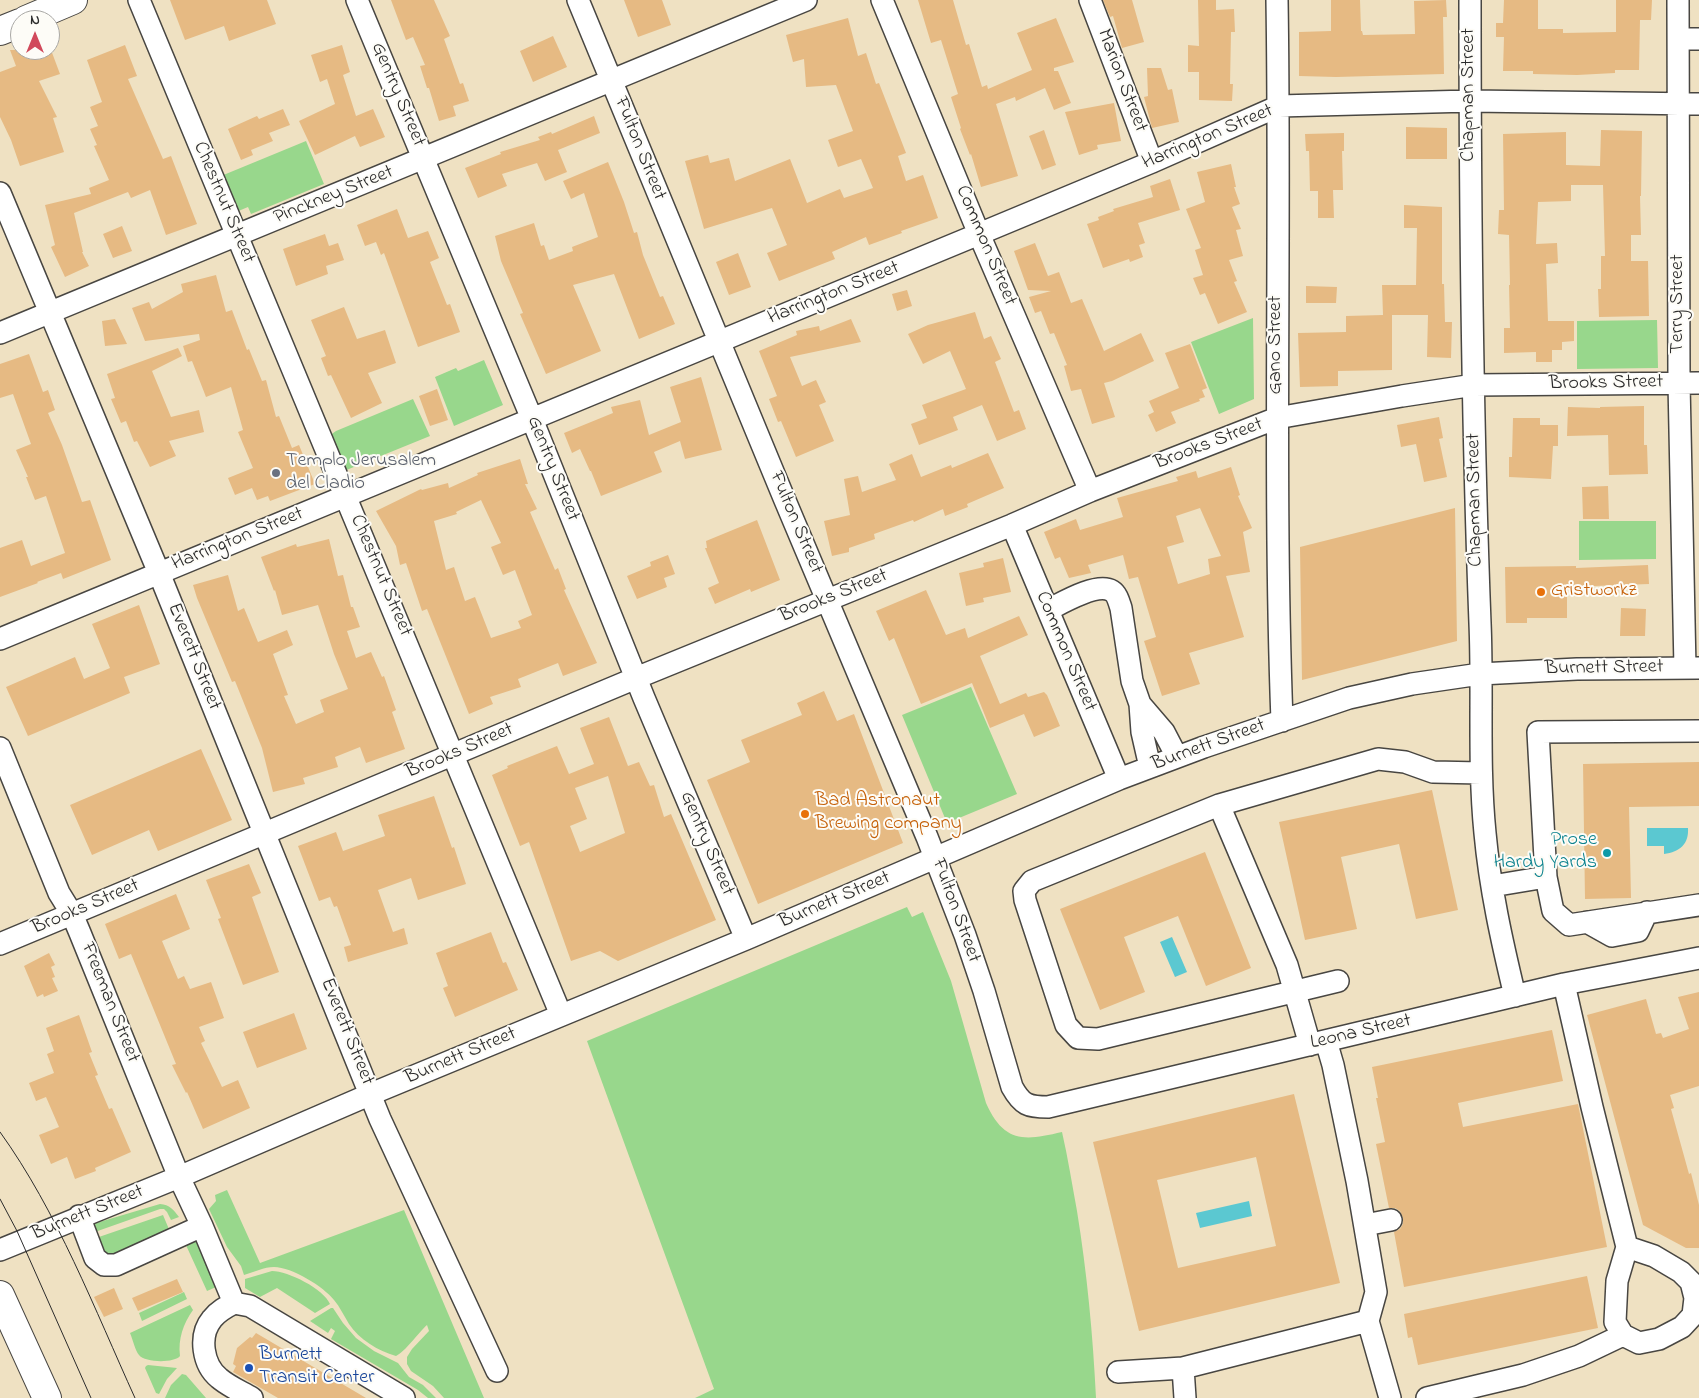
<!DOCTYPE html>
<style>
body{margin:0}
#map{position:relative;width:1699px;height:1398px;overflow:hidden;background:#efe1c2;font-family:"Indie Flower",sans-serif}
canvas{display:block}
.north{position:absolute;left:10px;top:10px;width:50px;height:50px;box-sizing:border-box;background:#fdfcf7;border:1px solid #a9a8a5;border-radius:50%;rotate:0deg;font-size:14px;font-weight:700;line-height:20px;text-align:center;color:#2b2b2b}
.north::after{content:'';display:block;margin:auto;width:18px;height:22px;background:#d1495b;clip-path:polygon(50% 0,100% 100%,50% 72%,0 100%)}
</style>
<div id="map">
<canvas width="1699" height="1398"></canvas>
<div class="north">N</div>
</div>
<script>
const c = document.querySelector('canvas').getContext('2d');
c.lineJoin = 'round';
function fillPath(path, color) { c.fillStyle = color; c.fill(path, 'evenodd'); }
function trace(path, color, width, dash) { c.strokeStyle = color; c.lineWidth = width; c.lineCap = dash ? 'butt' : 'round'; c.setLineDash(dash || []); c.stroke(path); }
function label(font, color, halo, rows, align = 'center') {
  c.font = font + ' "Indie Flower",sans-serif'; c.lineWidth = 4; c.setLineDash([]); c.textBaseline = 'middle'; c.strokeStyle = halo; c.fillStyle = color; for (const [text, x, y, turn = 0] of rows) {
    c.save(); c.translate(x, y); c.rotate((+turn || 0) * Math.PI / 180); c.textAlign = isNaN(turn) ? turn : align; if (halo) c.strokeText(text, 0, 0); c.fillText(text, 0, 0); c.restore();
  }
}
fillPath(new Path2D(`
 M306,141l18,43 -73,30 -3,-7 -12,5 -15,-36z
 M1253,318l1,81 -35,15 -28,-72z
 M1657,320l1,48 -81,1v-48z
 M484,360l19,45 -49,21 -19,-49 21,-9 2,3z
 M413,399l17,37 -86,35 -15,-35 7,-5z
 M1579,521h77v38l-77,1z
 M971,687l46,107 -70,29 -45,-108z
 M907,907l5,10 11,-5 28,69 35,122c18,40 38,38 76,29 6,26 10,52 15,79 10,62 16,124 19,187h-401l19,-9 -127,-348z
 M227,1190l33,73 144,-53 80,188h-40l-11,-12 -22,-15 -4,-7v-7l5,-8 17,-18 -2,-6c-9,8 -22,27 -31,31 -18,-5 -37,-17 -47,-32 -5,-8 -9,-17 -15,-24 -10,-13 -42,-33 -60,-33 -10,0 -20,5 -30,8l-3,-9 -14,-19 -18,-38 7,-8 -1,-6z
 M160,1204c10,1 13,5 19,13l-8,3 -4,-8 -3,-3h-4l-68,24 1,-7 3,-3z
 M163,1215l8,19 -65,24 -10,-20z
 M195,1240l3,3 18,44 -9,4 -22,-48z
 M272,1271c16,0 52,18 58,33l-15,9 -38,-25 -17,9 -15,-9v-9z
 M184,1292l3,7 -45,22 -3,-8z
 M190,1305l3,5c-10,14 -15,29 -13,46 -5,7 -35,7 -41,-1 -4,-5 -6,-15 -9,-22z
 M331,1308h2l10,15 13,15 18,13 24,12 11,14 14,8 13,13h-8l-10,-8 -87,-51 4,-8 -4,-3 -3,5 -18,-12z
 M148,1365l29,3 -10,11 -8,15 -3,-1 -11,-25 1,-2z
 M182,1374l4,1 20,23h-41l6,-13z`), '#98d78c');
fillPath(new Path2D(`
 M1647,828h41c1,16 -8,24 -24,26v-8h-17z
 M1172,937l15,35 -12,5 -15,-35z
 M1249,1201l3,15 -52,12 -4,-15z`), '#5bc8d1');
fillPath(new Path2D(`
 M170,0h97l9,24 -47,17 -5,-15 -39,14z
 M391,0h43l16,36 -6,3 16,45 3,-1 6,18 -16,5 3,10 -17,5 -10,-33h-2l-7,-22 5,-1 -12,-28 -7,3z
 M624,0h38l9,25 -33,12z
 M918,0h35l13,45 3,-1 13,43 5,-2 1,4 44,-19 -15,-37 39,-15 18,44 -20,6v3h4l13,32 -17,7 -9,-22 -29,13 -1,-4 -19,7 22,72 -37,11 -10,-33 -1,1 -10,-26 1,-1 -10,-31 7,-3 -17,-54 -10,3z
 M1103,0h29l12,42 -22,6 -9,-32 -3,1z
 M1198,0h18v10l18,-1 1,23h-4l-1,52h3l-1,17 -33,-1v-28h-11v-27l11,1z
 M1331,0h29l1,31h1l1,4 52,-1 -1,-33 32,-1 1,17h-4l1,57 -108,3 -37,-1v-44l32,-1z
 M1504,0h34v29h25v4l53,-1v-32h36l-1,20h-11l-1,50h-24v3l-38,2 -44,-1v-3h-30l1,-34h-8v-14h7z
 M848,18l10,38 8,-3 10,31 3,-1 27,70 -8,3 8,25 17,-6 15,43 -37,13 1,2 -33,12 -3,-8 -34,15 3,7 -56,22 -12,-28 20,-8 -15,-37 -68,21 -19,-68 23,-6 2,8 19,-5 6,23 55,-22 17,44 33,-14 4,9 29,-10 -12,-29 -23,8 -10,-27 25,-9 -17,-46 -30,2 -2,-28 -11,3 -7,-27z
 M553,36l14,31 -34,15 -13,-31z
 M125,45l12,31 -9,3 35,80 8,-3 26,68 -31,11 -16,-45 -19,8 -3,-6 -54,21 9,39h-1l7,14 -24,11 -14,-30 4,-2 -10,-40 46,-11 -2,-6 20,-8 -15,-34 3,-1 -7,-16 8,-3 -8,-19 12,-5 -15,-42z
 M342,45l8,27 -7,3 13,41 17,-7 12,28 -25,10 -5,-11 -40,19 -16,-34 36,-17 -8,-25 -7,3 -9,-27z
 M10,50h41l9,24 -21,7 18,36 -4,1 11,34 -44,14 -9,-26 -11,-23v-45l16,-6z
 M1147,68h14l7,22 4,-1 7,33 -27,6 -8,-31 4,-1z
 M1114,103l7,38 -24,4 1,4 -19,6 -14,-43z
 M283,109l7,16 -21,8 4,8 -22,9 2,5 -12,5 -13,-31 29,-13 2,3z
 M594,116l6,17 -42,17 9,22 -22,9 -8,-18 -35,11 5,12 -29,12 -13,-30 36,-14 -1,-2 40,-12 -2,-3 13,-5 1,2z
 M1406,127l41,1v31h-41z
 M1044,130l12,35 -14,5 -13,-34z
 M1601,130l41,1 -1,65h-1l1,39h-10v26h17l1,55 -50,1 -1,-28h3v-33h4l-2,-71h-32v16l-33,1 -2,42 21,-1 1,20 -12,1 2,57h26v20l-12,1v8h-10v12h-16v-10l-32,1v-25h6l-1,-43h1l-1,-50 -11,-1 1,-24h5l-1,-76 63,-2v33l34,1z
 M1344,133v18h-2l1,39h-10l1,28h-16v-27h-8l-1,-40h-3l-1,-17z
 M608,162l16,40 10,31 3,-1 6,23 17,42 3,-1 12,28 -36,15 -25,-65 -41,11 28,66 -55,23 -26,-60 3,-1 -22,-52 -6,-25 39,-13 7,23 3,-1 5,15 24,-9 -1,-4 26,-10 -14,-44 -13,6 -8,-18z
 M1231,164l5,23h-2l6,17 -8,3 9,22 -5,1 7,26 -14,4 8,21 -3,1 13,30 -29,12 -13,-31 -5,2 -7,-17 10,-3 -8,-25 6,-2 -15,-39 19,-7 -8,-30z
 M1170,179l10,31 -42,13 7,20 -6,2 4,12 -13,5 -1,-3 -26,9 -16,-44 12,-4 -1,-3 16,-6 -1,-2 40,-12 -3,-11z
 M1404,205l38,2v77h2l1,38h7l-1,36 -24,-1 1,-42h-36v55l-54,1v15l-38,1 -2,-54 48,-1v-16l37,-1 -1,-30h34l1,-57h-13z
 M397,209l11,29 20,-7 11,27 -9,4 17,43 3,-1 10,28 -42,15 -34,-94 -3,2 -5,-13 -11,4 -8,-21z
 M122,226l10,25 -19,7 -10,-24z
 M325,234l4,12 9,-3 6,17 -18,6 2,8 -32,12 -13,-37z
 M1035,243l13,33 11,-4 12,31 11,-4 22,52 37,-18 13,28 -42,20 -8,2 11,34 -23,7 -11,-35 -10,2 -7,-25 3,-1 -13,-32 -4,1 -9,-23 -6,2 -6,-16 22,-6 -23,-1 -14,-39z
 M738,253l13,34 -22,8 -13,-33z
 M216,275l10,37 6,-2 15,40 2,-1 13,32 4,-1 10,37 3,-1 13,32 7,-3 16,39 -45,17 -2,-5 -11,4 -5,-12 -17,7 -7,-17 25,-10 -15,-36 5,-2 -12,-43 -25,10 -14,-36 -4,1 -5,-16 17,-6 -1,-6 -54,7 -13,-33 17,-6 3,7 31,-17 -2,-8z
 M1306,286l31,1 -1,16h-30z
 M907,290l5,16 -15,5 -5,-17z
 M344,307l13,32 28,-9 11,33 -28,10 14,30 -31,15 -20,-43 -3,1 -7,-18 5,-2 -15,-36z
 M975,312l9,27 7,-3 10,23 -6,3 19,50 5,-2 7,19 -29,12 -15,-36 -29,12 5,13 -39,15 -8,-21 16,-6 -5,-13 44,-16 -16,-38 -27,13 -15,-30 20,-9z
 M115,319l12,25 -22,2 -3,-25z
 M851,319l10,23 -71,15 12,29 14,-6 10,22 -7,3 15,36 -38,16 -15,-36 -3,1 -9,-23 8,-3 -18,-45 38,-16 -1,-4 23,-5 1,5z
 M1190,344l17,44 -5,2 3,7 -6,2 1,2 -29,11 5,11 -20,9 -8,-17 6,-3 -5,-11 30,-13 -14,-35z
 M178,348l4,8 -30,15 19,46 28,-7 5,22 -35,9 7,15 -26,11 -13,-26 -3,1 -8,-21 -5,2 -10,-24 4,-1 -8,-24z
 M29,354l14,38 5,-2 7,20 -7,3 14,32 20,57 8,-2 21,60 -48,19 -2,-6 -24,9 1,1 -38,14v-49l22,-8 9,26 34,-13 -19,-57 -11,4 -9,-23h2l-12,-27 15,-6 -18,-50 -13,4v-34z
 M701,377l21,73 -37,9 -5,-18 -26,11 8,20 -61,24 -10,-25h-1l-10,-22 -8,4 -8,-20 49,-20 -2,-6 29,-7 9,35 32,-13 -11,-35z
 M437,389l11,31 -18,6 -11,-30z
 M1644,406v39h3l1,29 -39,1 -1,-40 -41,1 1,-29 32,1v-1z
 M1439,417l4,21 -4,1 8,38 -23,5 -8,-38 -15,3 -4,-22z
 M1513,418h27v7h18v21h-5l-2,33 -42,-2v-20h3z
 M988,453l16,35 -37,16 1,3 -23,9 -2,-7 -29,13 -1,-2 -39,14 1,5 -26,9v4l-17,4 -8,-35 26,-6 -6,-36 14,-3 4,16 34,-12 -7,-16 23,-10 9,23 30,-12 1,3z
 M520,459l8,25h-3l12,25 -7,3 25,58 3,-2 8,21 -2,1 33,73 -34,13 -5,-13 -40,16 3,8 -31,10 3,7 -24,10 -42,-105 -5,2 -16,-48 -6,2 -4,-19 -20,-35 45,-22 1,1 26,-7 1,5 29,-13 -1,-2zM481,500l20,43 -10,4 12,28 12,-5 17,45 -14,6 3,7 -30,10 -16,-41 -10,4 -11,-34 -8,3 -12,-49 23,-7 -1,-2z
 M1231,467l9,28 -2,1 14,32 -9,4 7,40 -24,4 18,61 -55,16 11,31 -38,12 -18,-55 12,-4 -18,-60 -9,2 -6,-24 -35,10 3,8 -22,5 -9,-21 -5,2 -11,-27 32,-13 4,11 43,-13 -6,-19 61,-17 -2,-4 20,-6 2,7zM1200,508l21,48 -13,3 2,15 -32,10 -11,-37 17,-5 -8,-26z
 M1608,486l1,33h-26l-1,-32z
 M1455,508l2,133 -155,39 -2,-133z
 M757,520l23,60 -29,12 -1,-3 -35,15 -7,-16 11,-5 -14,-35h2l-1,-7z
 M329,539l9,37 5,-1 8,32h2l7,20 -13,4 9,27 15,-6 11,25 2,-1 12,34 -4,2 13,37 -39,14 -6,-16 -25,10 3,10 -35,11 2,6 -32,8 -11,-44 -27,-67 -3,1 -35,-84 -4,-13 35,-10 10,36 6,-3 14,34 29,-12 6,15 -20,9 15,41 -4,1 12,28 28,-12 -4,-12 28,-11 -14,-35 -16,-49 -36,10 -7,-25 -1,1 -13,-34 35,-13 1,3z
 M668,555l7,19 -11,4 3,9 -30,12 -10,-23 24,-10 -1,-4z
 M1003,558l8,34 -28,6 1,4 -18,4 -7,-33 25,-6 -1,-4z
 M1648,565l1,19 -82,3v31h-40v5h-21l-1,-56 71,-1v2z
 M926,590l20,45 19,-7 3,10 51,-22 9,19 -48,21 20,48 26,-11 2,4 16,-5 3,3 13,31 -26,11 -10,-23 -34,14 -18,-45 -51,21 -27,-66 -5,3 -13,-30z
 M139,605l21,59 -36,13 6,16 -102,43 -22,-49 69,-30 9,22 26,-11 -18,-44z
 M1621,608l25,1 -1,27h-25z
 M824,691l13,30 17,-7 49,129 -145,61 -51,-124 43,-18 -9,-22 61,-25 -5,-12z
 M609,717l19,49 11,-4 11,24 4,-1 10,32 7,-3 45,106 -98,41 -18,-10 -29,10 -42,-119 -9,4 -28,-71 16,-7 -1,-2 50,-20 12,28 25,-10 -14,-36zM608,776l17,57 -45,19 -10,-26 17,-7 -12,-31z
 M201,749l31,71 -74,31 -9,-21 -57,25 -22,-50z
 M1699,762v44l-70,1 2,91 -46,1 -2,-135z
 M1432,790l26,120 -42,9 -17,-75 -58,13 16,72 -52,11 -26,-118z
 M434,796l18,52 2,-1 12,37 -48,16 -7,-22 -33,12 15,42 11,-4 4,16 -60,18 -4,-15 7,-2 -14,-39 -3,1 -4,-10 -11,4 -21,-55 38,-14 7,19 42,-15 -7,-21z
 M1205,852l46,116 -45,18 -28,-70 -54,21 21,55 -45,18 -40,-101z
 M249,864l12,29 -9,4 27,75 -36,13 -25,-66 3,-1 -15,-38z
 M176,894l14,35 -28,12 16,38 6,-3 6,13 21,-7 13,36 -25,9 6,14 -4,2 21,44 16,-7 12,28 -47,21 -16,-37 -1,1 -14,-28 4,-1 -45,-110 -12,5 -14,-35z
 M491,932l12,31 3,-1 12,28 -63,27 -12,-29 5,-2 -12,-33z
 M49,953l6,12 -4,2 4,10 -3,1 6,13 -14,6 -1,-3 -6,3 -13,-31z
 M1699,992v94l-29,9 4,13 -3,1 18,65 2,-1 8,32v43h-13l-43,-23 -56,-210 59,-16 10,35 5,-1 2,5 26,-9 -11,-32z
 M294,1013l13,36 -50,19 -14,-36z
 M79,1015l13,37 -3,1 9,22 -3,1 14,33 3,-1 19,44 -36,16 1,3 -21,8 -8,-22 -16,7 -12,-29 20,-8 -13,-30 -10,4 -7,-18 25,-10 -7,-19 7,-3 -8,-23z
 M1552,1030l11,51 -105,22 5,24 115,-23 29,143 -203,40 -10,-55 6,-3 3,-5v-6l-3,-7 -5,-3h-6l-13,-64 9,-2 -9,-44h2l-6,-31z
 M1294,1094l46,189 -201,48 -46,-189zM1256,1157l20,89 -98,22 -21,-88z
 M1587,1276l11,52 -180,37 -6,-28 -4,1 -4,-24z
 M177,1279l6,13 -45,19 -6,-13z
 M114,1288l9,21 -19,8 -10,-20z
 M256,1333l110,65h-88l-45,-26 3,-6 -3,-2 4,-16 13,-11 2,1z`), '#e6ba83');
const minor = new Path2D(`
 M139,0l422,1015
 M357,0l175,419 112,279 102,241
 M578,0l206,498 143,339 38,98 19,56 28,96c10,18 16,20 36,20l516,-123 135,-26
 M882,0l97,234 111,257
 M1090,0l62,162
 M1277,0c4,240 -4,481 5,721
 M1470,0c0,207 2,415 10,623 3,70 -2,140 5,210 5,55 17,109 30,163
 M1678,0l1,383 6,285
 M1679,39h20
 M0,193l159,380 221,546 117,252
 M0,333l806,-333
 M1012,525l107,254
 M1048,610c14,-7 49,-28 64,-19 5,3 7,11 9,17l11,73 8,23 24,28 13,25
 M0,639l979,-405 173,-72 127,-56 191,-5 229,3
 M1140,704l2,28 8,35
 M1699,731l-161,1 8,145 7,34 16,14 130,-20
 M0,748l59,145 13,21 8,19 99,244 23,49 32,77
 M1219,805l68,160 23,80
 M1492,886l54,-9
 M1587,922l25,14 26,-5 9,-19
 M0,944l636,-266 376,-153 78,-34 187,-73 125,-22 72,-11 225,-2
 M1338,981l-240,58 -20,-1 -12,-13 -41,-125 -1,-9 8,-10 187,-76 159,-46 27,3 28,10 48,1
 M1564,984l28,123 35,140 -10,34 -2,41 8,13 16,8 20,-4 23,-12 11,-12 2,-17 -4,-16 -10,-10 -27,-16 -27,-9
 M79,1216l16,42 9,7h12l86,-39
 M1365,1225l26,-5
 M0,1250l179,-73 192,-83 375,-155 373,-160 85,-32 145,-49 63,-14 68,-10 97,-5 122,-1
 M1368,1321l22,77
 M1183,1368l2,30
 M1118,1372l65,-4 185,-47 8,-29 -19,-111 -24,-116 -7,-24
 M252,1398c-10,-6 -24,-12 -33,-20 -16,-13 -21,-42 -7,-59 6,-8 14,-12 22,-16l16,3 154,92
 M1427,1398l96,-23 56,-19 44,-21`);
const major = new Path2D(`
 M26,20l47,-20
 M0,31l20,-8
 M0,1295l47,103`);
trace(minor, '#484642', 24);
trace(major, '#484642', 30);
trace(minor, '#fff', 21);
trace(major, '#fff', 28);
trace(new Path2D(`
 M0,1132c57,79 95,178 135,266
 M0,1199l17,32 74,167`), '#2b2b2b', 1);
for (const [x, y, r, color] of [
 [276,473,5,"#6b7280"],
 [1541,592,5,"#e8710a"],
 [805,814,5,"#e8710a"],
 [1607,853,5,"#0f9aa8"],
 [249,1368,5,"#1a4fb4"]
]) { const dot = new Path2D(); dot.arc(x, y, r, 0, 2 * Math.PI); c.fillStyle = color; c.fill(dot); trace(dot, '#fdfcf7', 2); }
label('20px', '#2b2b2b', '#fdfcf7', [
 ["Marion Street",1121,81,69],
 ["Gentry Street",397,95,67],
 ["Chapman Street",1470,95,-90],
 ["Harrington Street",1208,138,-23],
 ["Fulton Street",639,149,68],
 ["Pinckney Street",334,196,-22],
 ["Chestnut Street",223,203,67],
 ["Common Street",985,246,67],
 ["Harrington Street",834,294,-22],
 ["Terry Street",1679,304,-90],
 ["Gano Street",1277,345,-90],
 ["Brooks Street",1606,384,-1],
 ["Brooks Street",1209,445,-21],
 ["Gentry Street",552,469,68],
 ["Chapman Street",1476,500,-91],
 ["Fulton Street",795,523,67],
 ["Harrington Street",238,540,-22],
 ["Chestnut Street",380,576,67],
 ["Brooks Street",834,597,-22],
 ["Common Street",1065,652,67],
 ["Everett Street",193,657,68],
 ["Burnett Street",1604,669,-1],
 ["Burnett Street",1209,746,-20],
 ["Brooks Street",460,752,-23],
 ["Gentry Street",706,844,67],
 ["Burnett Street",835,901,-23],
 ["Brooks Street",86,908,-23],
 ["Fulton Street",955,911,70],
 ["Freeman Street",109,1003,68],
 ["Everett Street",346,1032,68],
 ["Leona Street",1361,1033,-13],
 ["Burnett Street",461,1057,-23],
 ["Burnett Street",88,1214,-22]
]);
label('20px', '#5b616d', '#fdfcf7', [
 ["Templo Jerusalem",286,462],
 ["del Cladio",286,485]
], 'left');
label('20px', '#c56008', '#fdfcf7', [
 ["Gristworkz",1551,592],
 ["Bad Astronaut",815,802],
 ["Brewing company",815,825]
], 'left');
label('20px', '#0d838f', '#fdfcf7', [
 ["Prose",1597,841],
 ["Hardy Yards",1597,864]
], 'right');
label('20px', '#164399', '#fdfcf7', [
 ["Burnett",259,1356],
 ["Transit Center",259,1379]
], 'left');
</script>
